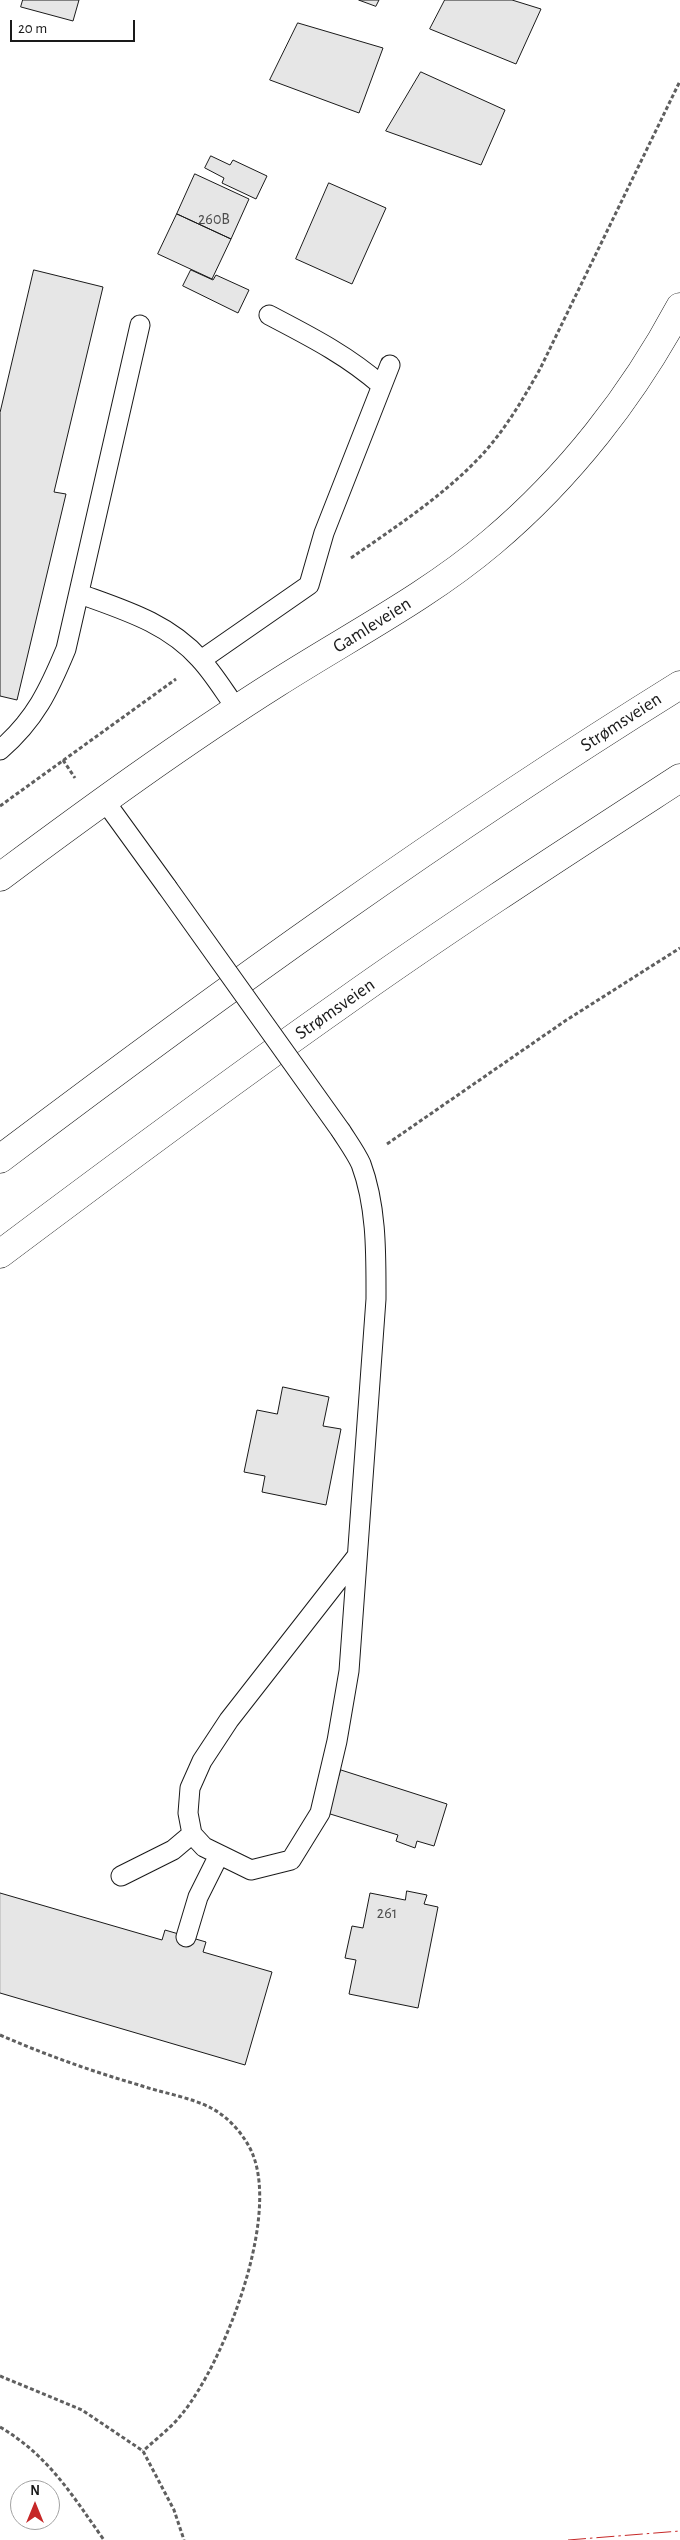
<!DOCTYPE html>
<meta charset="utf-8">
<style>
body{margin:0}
#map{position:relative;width:680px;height:2540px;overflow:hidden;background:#fff;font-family:"Alegreya Sans",sans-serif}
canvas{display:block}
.north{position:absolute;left:10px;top:2480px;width:50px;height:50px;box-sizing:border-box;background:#fff;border:1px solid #a3a3a3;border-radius:50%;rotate:0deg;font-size:14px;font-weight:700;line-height:20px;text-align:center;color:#1a1a1a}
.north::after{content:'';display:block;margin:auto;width:18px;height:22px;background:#c62828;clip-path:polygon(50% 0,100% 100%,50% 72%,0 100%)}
.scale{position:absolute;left:10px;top:20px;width:125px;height:22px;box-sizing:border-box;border:2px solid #1a1a1a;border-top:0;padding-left:6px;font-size:15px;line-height:18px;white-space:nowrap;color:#1a1a1a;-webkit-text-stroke:4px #fff;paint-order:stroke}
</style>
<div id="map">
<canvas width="680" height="2540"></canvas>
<div class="north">N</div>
<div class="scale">20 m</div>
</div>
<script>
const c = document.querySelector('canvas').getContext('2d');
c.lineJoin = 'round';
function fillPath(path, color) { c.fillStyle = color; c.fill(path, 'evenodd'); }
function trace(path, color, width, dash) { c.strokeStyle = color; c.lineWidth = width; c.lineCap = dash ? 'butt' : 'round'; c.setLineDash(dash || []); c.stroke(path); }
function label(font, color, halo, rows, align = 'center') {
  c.font = font + ' "Alegreya Sans",sans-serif'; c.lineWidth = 4; c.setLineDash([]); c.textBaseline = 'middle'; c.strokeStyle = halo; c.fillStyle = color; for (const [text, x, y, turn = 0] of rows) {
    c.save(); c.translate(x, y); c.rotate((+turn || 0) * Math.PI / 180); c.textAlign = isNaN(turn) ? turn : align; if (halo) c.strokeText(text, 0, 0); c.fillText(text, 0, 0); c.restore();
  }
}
const building = new Path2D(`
 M23,0h56l-6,21 -52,-14z
 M359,0h20l-3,6z
 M445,0h67l29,9 -25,55 -86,-35z
 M298,23l85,25 -24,65 -89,-33z
 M421,72l84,38 -24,55 -95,-34z
 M211,156l19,9 3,-5 34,16 -11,23 -34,-16 2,-5 -19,-10z
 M195,174l54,25 -18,40 -54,-25z
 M329,183l57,25 -34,76 -56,-25z
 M177,214l54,25 -19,40 -54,-25z
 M34,270l69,17 -49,205 12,2 -49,206 -17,-4v-283z
 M191,270l22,10 3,-5 33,15 -11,23 -55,-27z
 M283,1387l46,10 -6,29 18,3 -15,76 -64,-13 3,-16 -21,-4 13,-62 20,4z
 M341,1770l106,34 -13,42 -17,-5 -2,7 -19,-7 2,-6 -71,-22z
 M407,1891l20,4 -3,9 14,3 -20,101 -69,-14 7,-34 -11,-2 7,-32 11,2 7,-35 35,7z
 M0,1893l162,47 3,-10 41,12 -3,10 69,20 -27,93 -245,-72z`);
fillPath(building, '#e6e6e6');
trace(building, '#1a1a1a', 1);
const lane = new Path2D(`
 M269,315c40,21 78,40 112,70
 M80,594c44,16 88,29 120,65 14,15 25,34 37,50
 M201,660l108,-75 15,-52 66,-168
 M0,750c35,-30 49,-60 66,-101l74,-324
 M104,800l63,87
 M341,1131c7,11 15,22 20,33 16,43 15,91 15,135l-27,372 -12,70 -17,72 -29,47 -40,10 -47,-23 -12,-13 -4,-21 2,-25 12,-27 27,-41 128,-164
 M121,1876l52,-26 19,-16
 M186,1937l12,-40 21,-42`);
const secondary = new Path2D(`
 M0,877c90,-67 182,-134 277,-194 72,-46 150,-86 215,-141 77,-65 141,-147 188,-235`);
const highway = new Path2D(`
 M0,1159c221,-167 445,-328 680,-474
 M0,1254c112,-84 225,-168 340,-249 111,-79 226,-153 340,-227`);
trace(lane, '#1a1a1a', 21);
trace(secondary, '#1a1a1a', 29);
trace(highway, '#1a1a1a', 29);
trace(new Path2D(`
 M351,558c43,-30 89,-60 125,-97 26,-26 46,-60 64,-92l140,-288
 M63,760l12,18
 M0,806l176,-127
 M387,1144l178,-123 115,-73
 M0,2035c46,20 91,36 139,50 20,7 54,13 72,23 18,9 35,29 42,47 26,66 -29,207 -71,259 -11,14 -26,25 -39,37
 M0,2376l82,34 61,41 31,59 10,30
 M0,2427c49,29 72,68 104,113`), '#5f5f5f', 3, [4, 2.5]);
trace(lane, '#fff', 19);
trace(secondary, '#fff', 28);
trace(highway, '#fff', 28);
const laneBridge = new Path2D(`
 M167,887l174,244`);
trace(laneBridge, '#1a1a1a', 21, []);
trace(laneBridge, '#fff', 19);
trace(new Path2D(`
 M568,2540l112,-9`), '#c62828', 1, [18, 4, 2.5, 4]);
label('16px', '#4d4d4d', null, [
 ["260B",214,219],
 ["261",387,1913]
]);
label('19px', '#1a1a1a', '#fff', [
 ["Gamleveien",372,625,-32],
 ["Strømsveien",621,722,-33],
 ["Strømsveien",335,1009,-35]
]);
</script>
